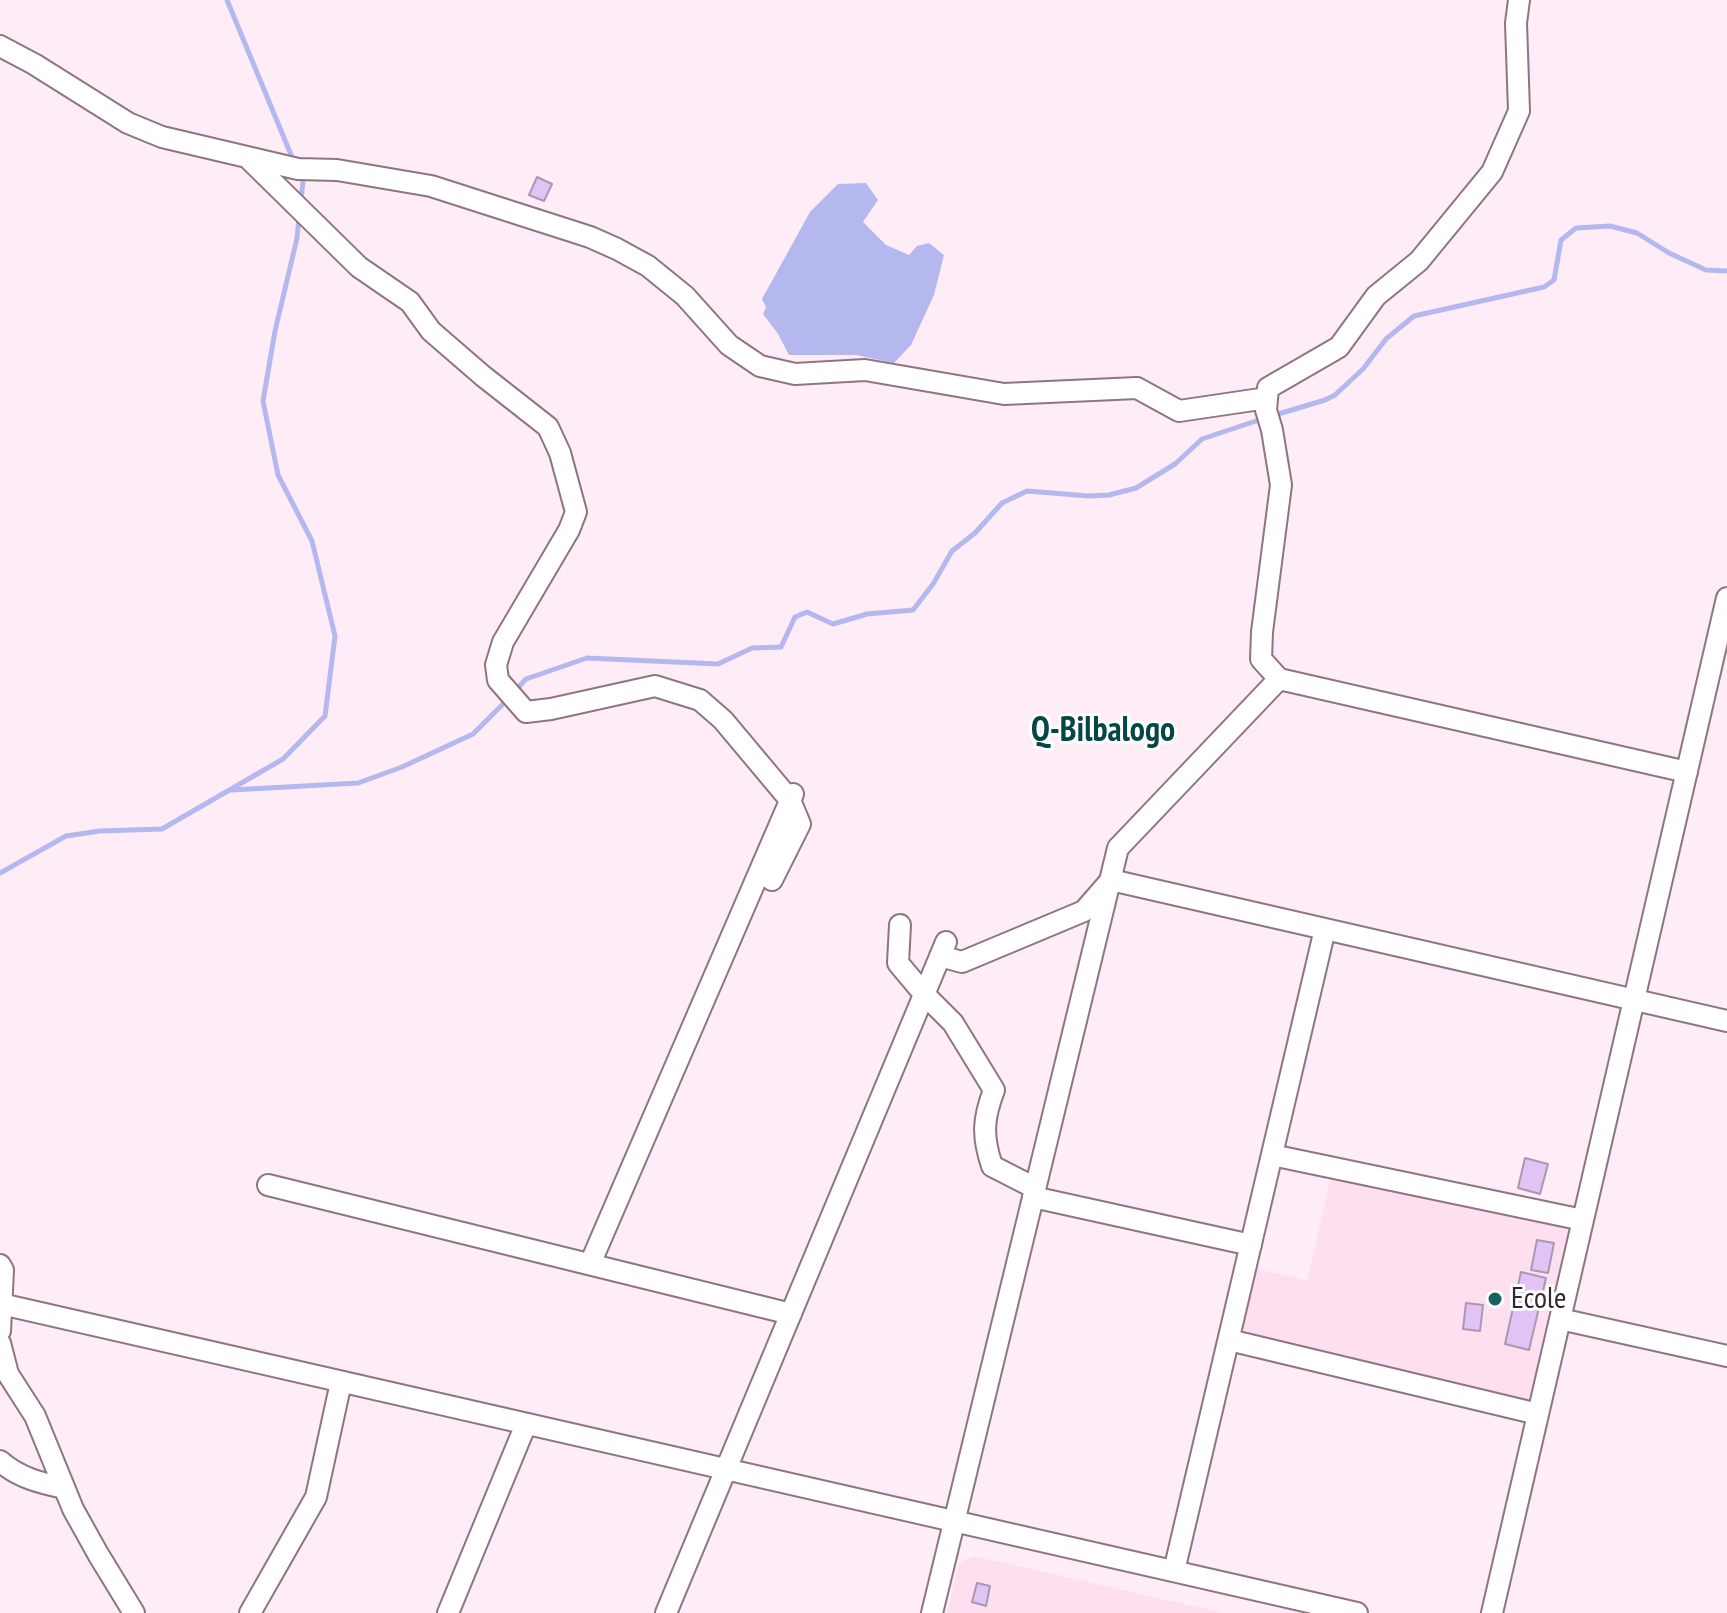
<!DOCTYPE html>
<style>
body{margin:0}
canvas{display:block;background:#feecf6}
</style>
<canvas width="1727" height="1613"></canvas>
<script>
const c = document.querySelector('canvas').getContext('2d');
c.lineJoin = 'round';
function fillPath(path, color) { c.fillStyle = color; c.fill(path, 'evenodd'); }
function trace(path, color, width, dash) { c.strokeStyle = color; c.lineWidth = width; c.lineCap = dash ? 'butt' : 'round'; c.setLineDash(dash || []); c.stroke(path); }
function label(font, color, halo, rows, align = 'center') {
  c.font = font + ' "PT Sans Narrow",sans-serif'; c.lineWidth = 6; c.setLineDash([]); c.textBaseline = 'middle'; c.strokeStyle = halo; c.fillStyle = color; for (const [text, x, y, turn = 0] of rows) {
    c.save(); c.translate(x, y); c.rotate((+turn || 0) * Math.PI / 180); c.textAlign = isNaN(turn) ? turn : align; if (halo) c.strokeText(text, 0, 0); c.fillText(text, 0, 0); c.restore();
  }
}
fillPath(new Path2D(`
 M1333,1168l250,52 -45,194 -309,-74 17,-74 61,15z
 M973,1556l250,57h-276l12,-50z`), '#fddff0');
fillPath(new Path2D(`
 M866,183l12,17 -15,22 23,23 23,10 8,-9 12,-3 15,12 -10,40 -23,50 -17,18 -38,-8h-67l-11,-21 -15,-20 3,-7 -4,-8 48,-87 28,-28z`), '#b5b8ee');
trace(new Path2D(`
 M227,0l67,162
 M300,175l3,6 -2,19
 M1275,415l50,-15 10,-5 28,-26 23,-30 28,-23 130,-29 10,-7 7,-40 15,-12 34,-2 27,7 32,20 37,17 21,1
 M515,691l11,-12 61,-21 131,6 34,-16 29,-1 14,-30 12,-5 26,12 34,-10 46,-4 20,-26 19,-33 23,-18 27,-30 25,-12 62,5 20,-1 27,-7 39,-24 27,-25 63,-21
 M232,790l126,-7 44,-16 71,-33 35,-35
 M0,873l66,-37 34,-5 62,-2 121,-70 42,-43 10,-80 -23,-95 -34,-66 -15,-74 12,-70 22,-93 2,-20`), '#b5b8ee', 5);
const building = new Path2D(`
 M537,177l15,7 -8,17 -15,-6z
 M1525,1158l23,6 -8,30 -22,-6z
 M1537,1240l17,3 -6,30 -17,-3z
 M1521,1272l25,6 -17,72 -24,-6z
 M1466,1303l17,2 -3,26 -17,-2z
 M977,1583l13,3 -4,20 -14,-4z`);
fillPath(building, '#e2c3f6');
trace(building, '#a899b1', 2);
const street = new Path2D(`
 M1519,0l-3,23 3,88 -27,61 -73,89 -43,35 -37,51 -71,41 -2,22 6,20 9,55 -19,147 -1,27 18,20 408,93
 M0,46l34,18 94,59 34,14 136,32 39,1 94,16 159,51 27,12 31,17 37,30 44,49 31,21 35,8 70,-4 139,24 133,-6 42,23 88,-13
 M247,157l112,110 51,35 21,29 52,45 65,51 12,26 16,59 -7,18 -66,112 -7,23 2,15 28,32 25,-3 104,-23 45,14 23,20 67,80 10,24 -28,56
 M900,925l-2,38 26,31 29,29 41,67c-11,29 -12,46 -2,76l43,22
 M940,956l22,6 122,-51 27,-31 616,141
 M1272,1155l311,65
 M268,1185l523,129
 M1033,1197l218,48
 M590,1264l203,-470
 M0,1265l3,5 -3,61
 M1,1304l1356,309
 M1560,1319l167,37
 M1229,1340l309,74
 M0,1343l8,31 27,42 38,93 25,45 36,59
 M0,1461c19,17 41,22 64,27
 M1174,1571l151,-642
 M250,1613l66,-116 25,-115
 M448,1613l78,-189
 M666,1613l280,-671
 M932,1613l186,-765 161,-169
 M1492,1613l235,-1015`);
trace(street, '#8f7584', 24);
trace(street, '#fff', 20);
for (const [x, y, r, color] of [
 [1495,1299,8,"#146361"]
]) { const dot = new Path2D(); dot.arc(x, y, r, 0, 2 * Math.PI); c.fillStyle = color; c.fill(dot); trace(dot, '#fff', 3); }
label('30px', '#32272d', '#fff', [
 ["Ecole",1511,1299]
], 'left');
label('bold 34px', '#054746', '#fff', [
 ["Q-Bilbalogo",1103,731]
]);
</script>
